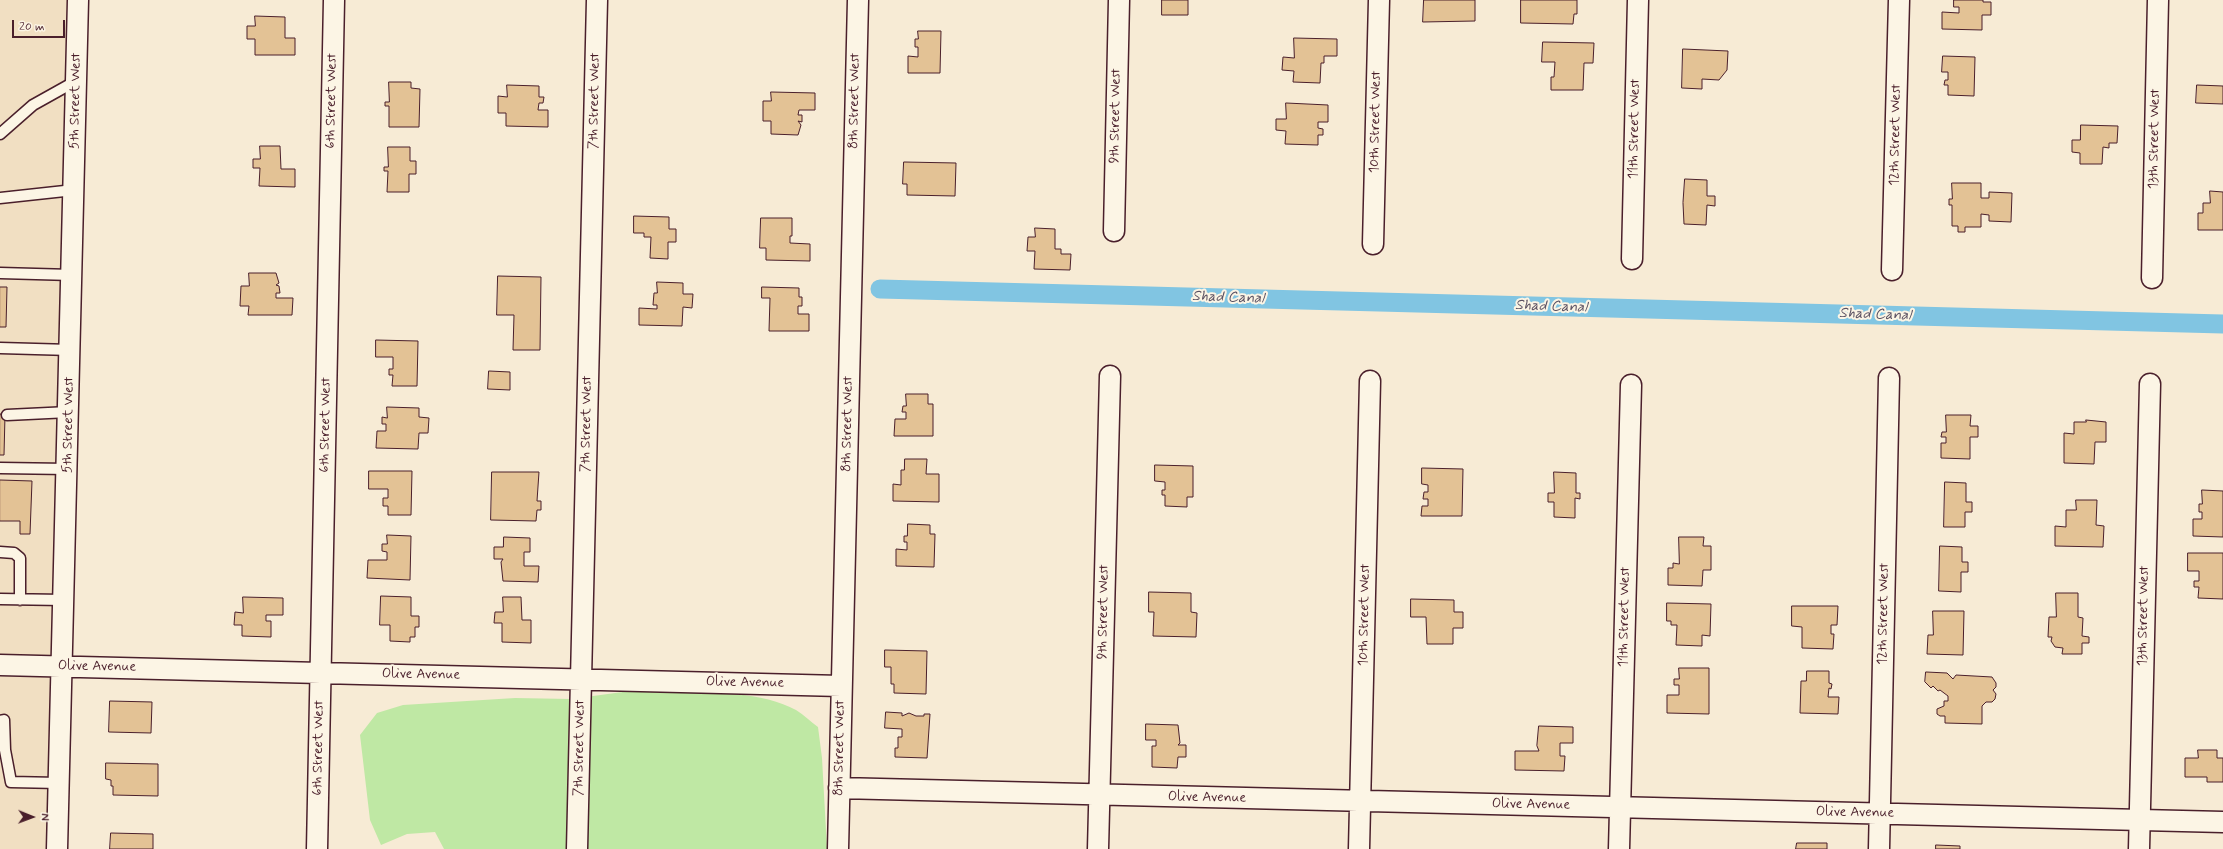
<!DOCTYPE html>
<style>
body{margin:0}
#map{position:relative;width:2223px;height:849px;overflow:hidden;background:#f7ebd5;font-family:Mynerve,sans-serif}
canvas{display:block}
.north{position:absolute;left:12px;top:797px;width:40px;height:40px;-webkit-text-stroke:3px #fcf5e5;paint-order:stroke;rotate:91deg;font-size:11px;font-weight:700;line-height:16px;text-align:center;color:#4a1f2b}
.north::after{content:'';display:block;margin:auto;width:14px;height:18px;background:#4a1f2b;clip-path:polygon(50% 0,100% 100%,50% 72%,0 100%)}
.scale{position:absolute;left:12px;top:20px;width:53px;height:18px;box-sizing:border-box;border:2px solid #4a1f2b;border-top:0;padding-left:5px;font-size:12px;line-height:14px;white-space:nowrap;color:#4a1f2b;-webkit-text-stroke:3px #fcf5e5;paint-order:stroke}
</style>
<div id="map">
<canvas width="2223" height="849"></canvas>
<div class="north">N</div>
<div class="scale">20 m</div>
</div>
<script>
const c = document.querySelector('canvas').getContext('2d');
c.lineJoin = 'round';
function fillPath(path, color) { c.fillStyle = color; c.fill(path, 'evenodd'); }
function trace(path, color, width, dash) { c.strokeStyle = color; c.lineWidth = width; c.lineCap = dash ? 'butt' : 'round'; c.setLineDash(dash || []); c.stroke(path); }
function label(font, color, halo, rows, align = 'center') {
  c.font = font + ' Mynerve,sans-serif'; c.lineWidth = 4; c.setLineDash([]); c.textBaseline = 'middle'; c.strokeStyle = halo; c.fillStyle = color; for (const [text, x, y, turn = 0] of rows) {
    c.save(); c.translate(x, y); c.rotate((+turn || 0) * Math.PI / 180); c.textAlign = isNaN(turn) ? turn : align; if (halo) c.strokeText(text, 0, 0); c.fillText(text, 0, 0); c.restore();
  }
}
fillPath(new Path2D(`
 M0,0h78l-12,849h-66z`), '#f1dfc2');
fillPath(new Path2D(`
 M630,691c46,1 126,-4 166,19 8,5 15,12 22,17l4,31 5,91h-383l-9,-17 -28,2 -26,11 -11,-25 -10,-85 17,-22 26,-8 112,-7 56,1z`), '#bfe8a4');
trace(new Path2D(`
 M880,289l1343,35`), '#81c5e2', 19);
const building = new Path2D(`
 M1162,0h26v15h-26z
 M1424,0h51v21l-52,1z
 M1521,0h56v14h-3l-1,10 -52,-1z
 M1954,0h29v2h8v13h-9v15l-40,-1v-17l17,1v-6h-5z
 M255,16l30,1v21h10v17h-40v-16h-8v-13h8z
 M918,31h23l-1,42h-32v-17l10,1v-10h-3v-8h3z
 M1294,38l43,1v17h-13v7h-3l-1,20 -27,-1 1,-11 -12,-1 1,-13 11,1z
 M1543,42l51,1 -1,20h-9l-1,27h-32v-13h3l1,-15h-13z
 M1683,49l45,2 -1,19 -8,10 -17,-1v10l-20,-1z
 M1943,56l32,1 -1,39 -26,-1v-10h-4l1,-5h3v-8h-6z
 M389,82h22v6l9,1 -1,38h-30v-21h-4v-4h4z
 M507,85l32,1v11h5l-1,6h-4l-1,7h10v17l-42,-1v-13h-8v-17l9,1z
 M2197,85l26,1v18l-27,-1z
 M771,92l44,1v17h-16l-1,5h4v7l-4,-1 3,4 -3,10 -27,-1v-13h-8v-20h8z
 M1286,103l42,2v17h-10v6l5,1v6h-5v10l-33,-1 1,-13 -10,-1v-11h10z
 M2081,125l37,1 -1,17h-8v5l-6,-1 -1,17h-22v-11l-8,-1v-12h8z
 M260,146h20l1,23h14v18l-36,-1 1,-18h-7v-9h7z
 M388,147h22v14h6v13h-7v18h-22l1,-21h-4v-4h4z
 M904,162l52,1 -1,33 -48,-1v-11h-4z
 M1685,179l22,1v16h8v10l-8,-1 -1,20 -22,-1 -1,-21z
 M1952,183h29v15h8v-6l23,1 -1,29 -22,-1v-6l-8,-1v13h-16v5h-7v-6h-6v-21h-3v-6h3z
 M2210,191l13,1v38h-25v-17h5v-10h7z
 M634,216l35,1v12h7v13h-8v17l-18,-1 1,-21h-7v-4h-10z
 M761,218h31v18h-2v7l20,1v17l-44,-1v-12h-6z
 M1035,228l20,1v20h6v5h10l-1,16 -36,-1 1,-18h-8l1,-14h7z
 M249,273h27l3,10 -3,2 3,1 1,7h-4v5h17l-1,17h-44l1,-9h-9l1,-20h8z
 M498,276l43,1 -1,73h-27l1,-35h-17z
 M657,282l26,1v11h10l-1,14 -9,-1 -1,19 -43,-1v-17l18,1v-4h-4l1,-12h3z
 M0,287h7l-1,40h-6z
 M762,287l37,1v9h3v9h-4v8h11v17h-40l1,-33h-8z
 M376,340l42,1 -1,45h-25l1,-11h-4v-6h4v-12h-17z
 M489,371l21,1v18l-22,-1z
 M906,394h22v10h5v32h-39l1,-17h11v-7h-4l1,-6h3z
 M387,407l32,1v9l10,1 -1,15h-9l-1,16 -42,-1 1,-17h9v-7h-4v-7l5,1z
 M0,414l5,1 -1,40h-4z
 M1946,415h25l-1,11h8v11h-8v22l-29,-1v-15h5v-6h-5l1,-5h4z
 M2086,420l20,2v20h-11l-1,22 -30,-1v-30l10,1v-12h12z
 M905,459h22l-1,15h13v28l-46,-1v-17l8,1v-15h3z
 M1155,465l38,1v31h-6v10l-22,-1v-11h-3v-5h3v-8l-10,-1z
 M1422,468l41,1 -1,47h-41l1,-10h6v-7h-5l1,-7h4v-7l-6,-1z
 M369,471h43l-1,44h-23v-9h-5v-8h5v-9h-19z
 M492,472h47l-2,29h4v9h-4l-1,11 -45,-1z
 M1554,472l22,1v20h4v6l-5,-1v20l-21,-1v-15h-6v-9h6z
 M0,480l32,1 -2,53h-10v-13h-20z
 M1945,482l21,1v19h6v10h-7v15h-21z
 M2202,490l21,1v46l-30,-1v-17h9v-7h-3v-8h3z
 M2076,500h21l-1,25 8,1 -1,21 -48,-1v-20l11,1v-17h10z
 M908,524l22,1v9h5l-1,33 -38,-1v-17l11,1v-8h-3v-6h3z
 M387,535l24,1 -1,44 -43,-2 1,-18h19v-8l-5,-1v-7h5z
 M504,537l26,1v14h-6v14h15l-1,16 -35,-1 -2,-19 2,-3h-9v-12h9z
 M1679,537h25l-1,9h8v24h-8l-1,16 -34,-1v-17h5v-5l6,1z
 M1940,546l22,1v15h6v10h-7v20l-22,-1z
 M2188,553h35v46l-25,-1 1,-11h-5v-6h5v-10h-11z
 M1149,592l42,1v19l6,1 -1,24 -43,-1 1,-24h-5z
 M2056,593h22v24l5,1 -1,18 7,1v6h-7v11h-20l1,-6 -8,-1 -4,-6 1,-4h-4l1,-20h7z
 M381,596l30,1v19h8v11h-4v10h-5v5l-20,-1v-16h-10z
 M243,597l40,1v17h-17v6h5v16l-29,-1v-11h-8l1,-13 8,1z
 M503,597h18l1,23h9v23l-29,-1v-19h-8l1,-11h8z
 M1411,599l43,1v12h9v16h-10v16h-26l-1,-27h-15z
 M1667,603l44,1 -1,32 -8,-1v11l-26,-1 1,-20h-6v-4h-4z
 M1792,606h46l-1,19h-6v9h3l-1,15 -31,-1v-21l-10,-1z
 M1933,611h31l-1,44 -36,-1 1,-19h5z
 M885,650l42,1 -1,43 -32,-1v-9h-3v-17h-6z
 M1679,668h30v46l-42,-1v-18h12v-10h-5v-6h5z
 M1807,671h22v12l3,1 -1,5 -2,-1 -1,9h11l-1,17 -38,-1 1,-32h5z
 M1926,672l21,1 6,6 3,-4 36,2 4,6v4l-3,3 3,4 -1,5 -3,3h-6l-4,4v18l-37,-1v-7h-5l-3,-2v-5l7,-3v-5h4v-5l-8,-6 -2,1 -5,-5 -2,2 -6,-6z
 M110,701l42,1 -1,31 -42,-1z
 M886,712l16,1v3l7,-3 7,3h8v-2h6l-3,44 -32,-1v-9h3v-11h4v-8l-17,-1z
 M1146,724l32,1 2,18 -2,2h8v12h-8l-1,11 -25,-1v-21h4v-6h-10z
 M1539,726l34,1v16h-13v13h5l-1,15 -49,-1v-19h24l-2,-5z
 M2198,750h19v8h6v24h-16v-5h-22v-19h13z
 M106,763l52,1v32l-45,-1v-9h-2v-6l-5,-1z
 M111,833l42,1v15h-43z
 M1797,843h30v6h-31z
 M1936,845l24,1v3h-24z`);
fillPath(building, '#e3c295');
trace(building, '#4a1f2b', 1);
const lane = new Path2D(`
 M0,134l33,-29 43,-24
 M0,198l74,-8
 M0,273l72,2
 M0,348l71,2
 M7,415l62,-3
 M0,468l68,1
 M0,552l14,1 6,5v42
 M0,599l64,1
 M0,721l4,-1 1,30 6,32 48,1`);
const street = new Path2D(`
 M1114,231l5,-231
 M1373,244l6,-244
 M1632,259l6,-259
 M1892,270l7,-270
 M2152,278l6,-278
 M0,665l841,21
 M839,788l1384,34
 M57,849l21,-849
 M317,849l17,-849
 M577,849l20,-849
 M838,849l20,-849
 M1098,849l12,-473
 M1359,849l11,-468
 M1619,849l12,-464
 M1879,849l10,-471
 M2139,849l11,-465`);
trace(lane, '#4a1f2b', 13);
trace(street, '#4a1f2b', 23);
trace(lane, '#fcf5e5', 10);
trace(street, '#fcf5e5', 20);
label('14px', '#4a1f2b', '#fcf5e5', [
 ["5th Street West",76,101,-89],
 ["6th Street West",332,101,-89],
 ["7th Street West",595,101,-89],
 ["8th Street West",855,101,-89],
 ["9th Street West",1116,116,-89],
 ["10th Street West",1376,122,-89],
 ["11th Street West",1635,129,-89],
 ["12th Street West",1896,135,-89],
 ["13th Street West",2155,139,-89],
 ["7th Street West",587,424,-89],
 ["8th Street West",848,424,-89],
 ["5th Street West",69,425,-89],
 ["6th Street West",326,425,-89],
 ["9th Street West",1104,612,-89],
 ["12th Street West",1884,614,-89],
 ["10th Street West",1365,615,-89],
 ["13th Street West",2144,616,-89],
 ["11th Street West",1625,617,-89],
 ["Olive Avenue",97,667,1],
 ["Olive Avenue",421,675,1],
 ["Olive Avenue",745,683,1],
 ["6th Street West",319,748,-89],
 ["7th Street West",580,748,-89],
 ["8th Street West",840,748,-89],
 ["Olive Avenue",1207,798,1],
 ["Olive Avenue",1531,805,1],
 ["Olive Avenue",1855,813,1]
]);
label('italic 15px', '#5a5162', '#fcf5e5', [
 ["Shad Canal",1228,298,2],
 ["Shad Canal",1551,307,2],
 ["Shad Canal",1875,315,2]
]);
</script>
